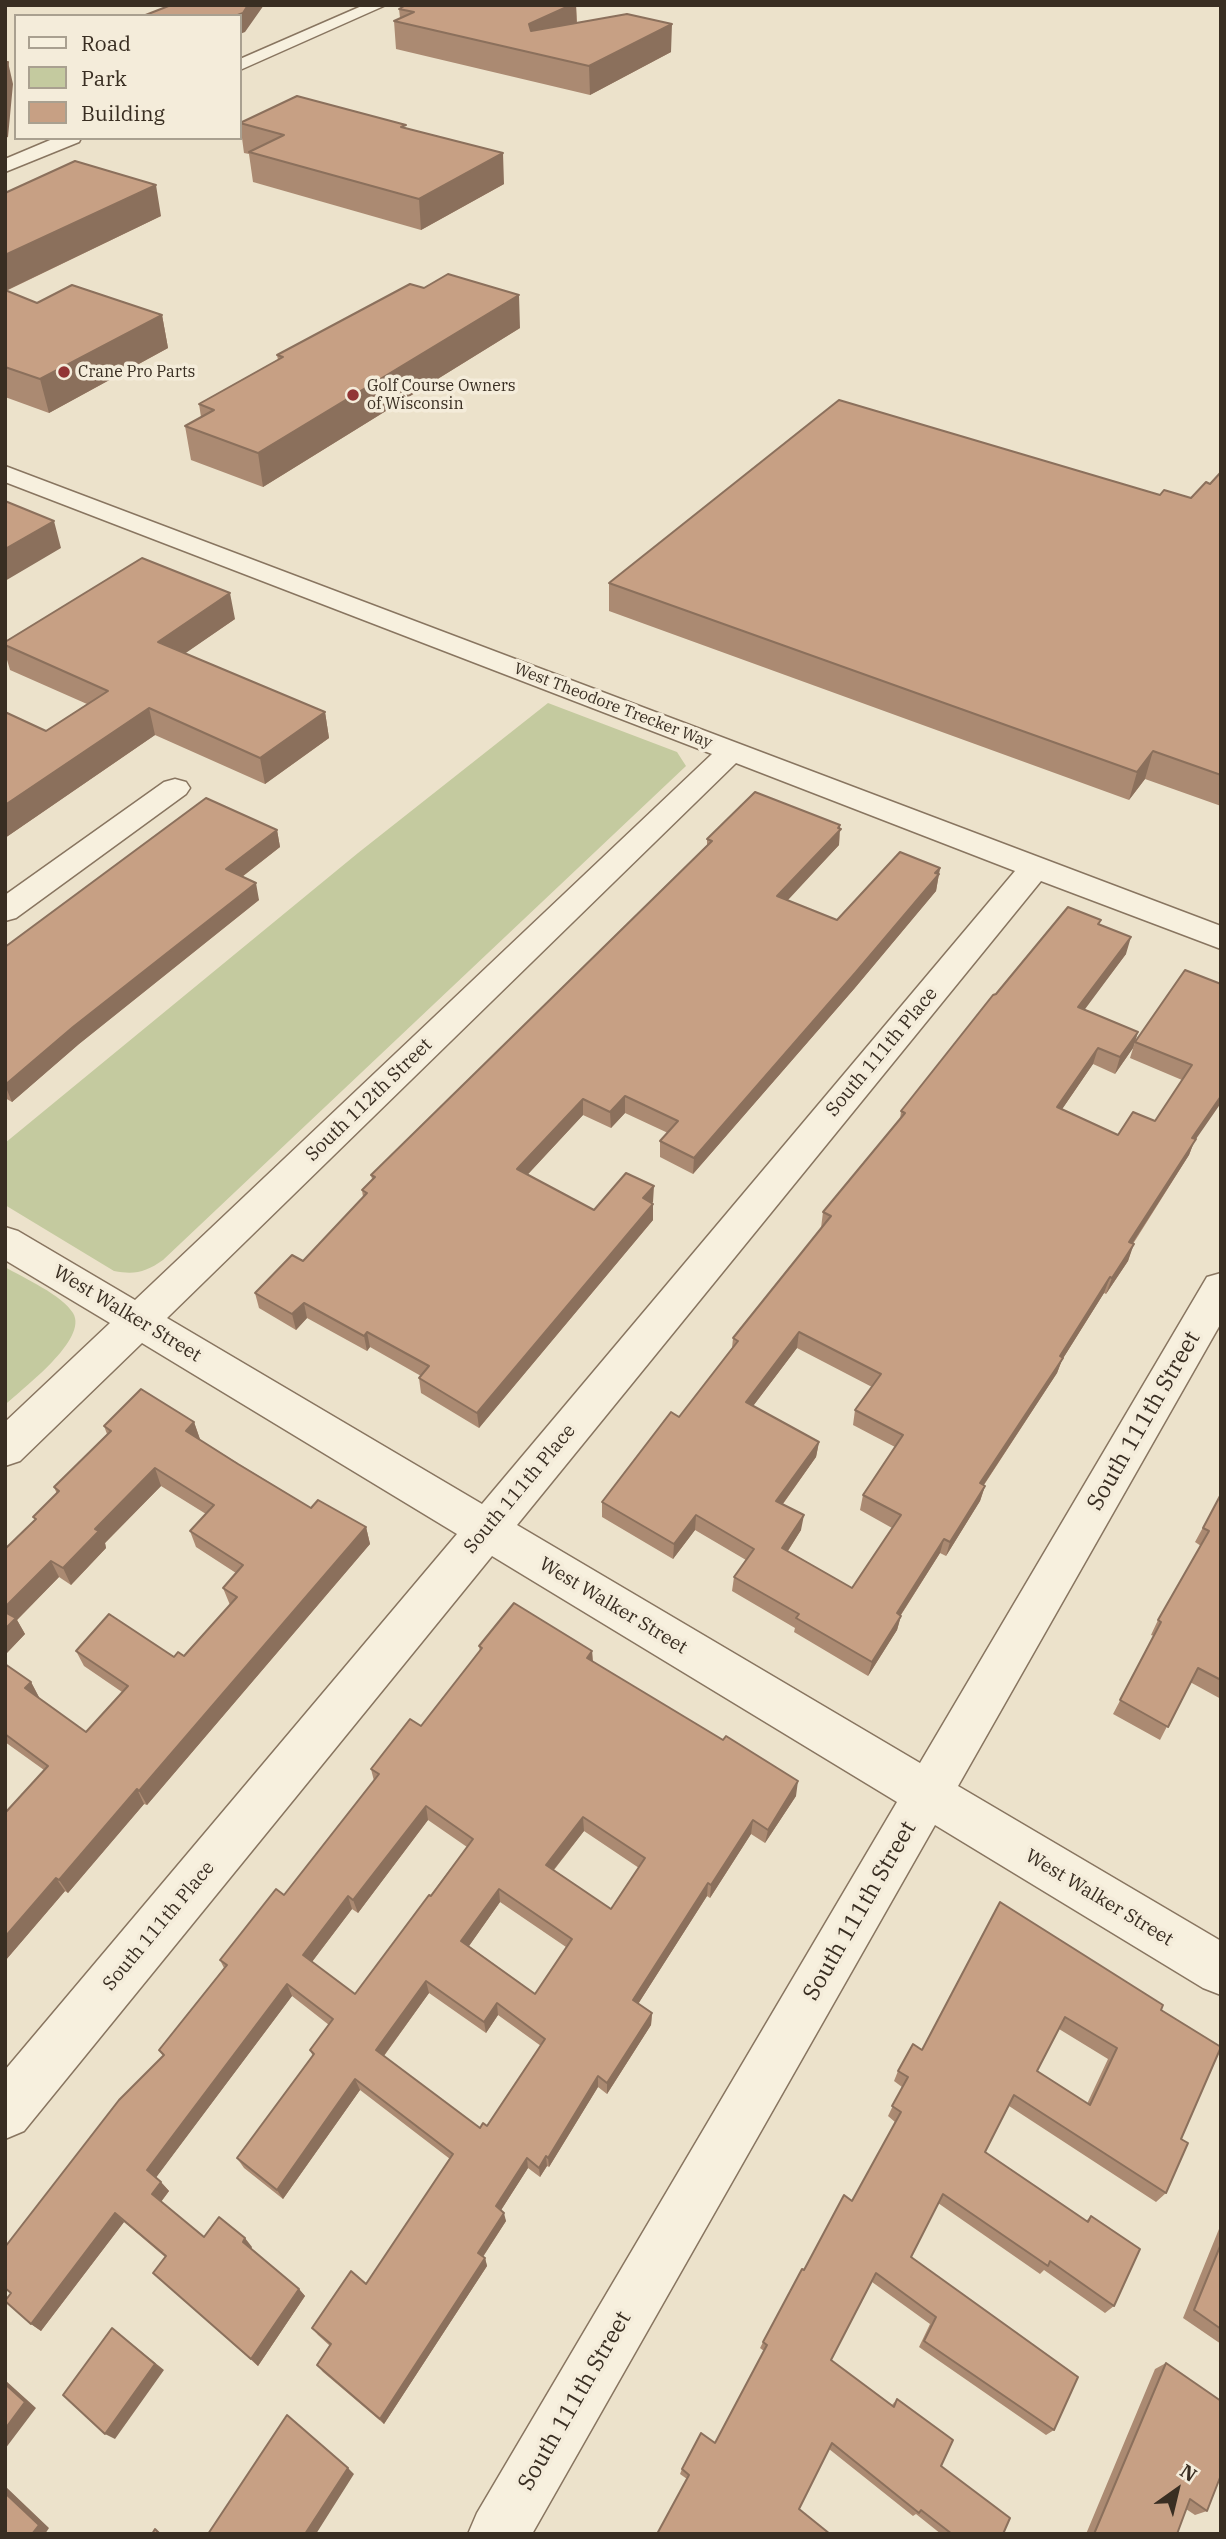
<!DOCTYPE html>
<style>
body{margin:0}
#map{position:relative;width:1226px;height:2539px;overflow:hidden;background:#ece2cb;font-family:"IBM Plex Serif",serif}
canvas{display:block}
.frame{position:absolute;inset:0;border:7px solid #392e22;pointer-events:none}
.legend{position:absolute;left:14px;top:14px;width:228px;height:126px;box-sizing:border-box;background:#f4ecda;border:2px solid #a9a090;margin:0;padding:9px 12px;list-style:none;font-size:21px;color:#392e22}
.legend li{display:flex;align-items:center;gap:14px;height:35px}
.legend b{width:35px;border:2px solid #a9a090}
.north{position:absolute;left:1142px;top:2455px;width:70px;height:70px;-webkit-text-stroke:5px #f4ecda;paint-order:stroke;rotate:34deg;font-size:19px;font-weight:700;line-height:28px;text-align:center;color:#392e22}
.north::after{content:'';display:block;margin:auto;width:24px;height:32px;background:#392e22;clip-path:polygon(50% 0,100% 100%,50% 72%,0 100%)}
</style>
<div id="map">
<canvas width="1226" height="2539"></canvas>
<div class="frame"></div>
<ul class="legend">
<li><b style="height:9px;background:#f7f0de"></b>Road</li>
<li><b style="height:19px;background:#c4ca9f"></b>Park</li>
<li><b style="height:19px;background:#c7a084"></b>Building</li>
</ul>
<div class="north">N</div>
</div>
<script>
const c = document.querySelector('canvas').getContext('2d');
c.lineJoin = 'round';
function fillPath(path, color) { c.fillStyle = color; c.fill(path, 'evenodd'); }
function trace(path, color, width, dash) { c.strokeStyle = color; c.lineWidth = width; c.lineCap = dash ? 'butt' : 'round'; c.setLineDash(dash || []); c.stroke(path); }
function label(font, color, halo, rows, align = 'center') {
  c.font = font + ' "IBM Plex Serif",serif'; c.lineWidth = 7; c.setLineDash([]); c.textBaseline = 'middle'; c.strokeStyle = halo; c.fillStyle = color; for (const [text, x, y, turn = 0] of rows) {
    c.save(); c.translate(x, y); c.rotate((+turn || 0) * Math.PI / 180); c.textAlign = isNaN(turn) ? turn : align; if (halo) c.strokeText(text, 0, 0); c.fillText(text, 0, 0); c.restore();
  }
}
fillPath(new Path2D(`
 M548,703l129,49 9,14 -523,494c-17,12 -28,15 -49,11l-109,-66v-62l353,-290z
 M5,1267c19,11 57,28 68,46 16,26 -50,75 -68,92z`), '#c4ca9f');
const minor = new Path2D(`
 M364,5h22l-146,65v-11z
 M55,138h26l-2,4 -74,30v-13z
 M5,466l1216,460v23l-180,-68 -524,644 403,238 287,-486 14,-4v50l-263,463 263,155v54l-18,-7 -268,-163 -403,709h-64l9,-21 420,-711 -405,-246 -468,575 -19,8v-69l452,-536 -315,-191 -122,118 -15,5v-44l105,-99 -105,-63v-33l13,4 117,69 577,-546 -707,-272zM736,763l279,108 -533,633 -315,-186z
 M175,779l11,3 4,6 -4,6 -170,124 -11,3v-26l159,-113z`);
trace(minor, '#887560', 3);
fillPath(minor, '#f7f0de');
fillPath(new Path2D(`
 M406,5h170l1,18 94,29 -81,43 -194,-46 -2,-28 6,-3 -1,-9z
 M240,123l166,5 98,56 -83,46 -168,-48 -4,-28 -5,-1z
 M5,193l156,23 -155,75 31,12 125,12 6,33 -119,65 -44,-16z
 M520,328l-257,159 -72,-27 -6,-34 16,-9 -2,-13 79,-44 -1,-5z
 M1221,472v334l-76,-27 -16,21 -520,-189v-28l551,-88 31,3 19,-14z
 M235,619l-50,34 140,59 4,26 -64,46 -110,-49 -150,103v-126l41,19 41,-27 -77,-34 -5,-17v-11z
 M840,825l-1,20 -52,55 50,20 103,-52 -4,23 -82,98 -161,185 -33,-17v-16l8,-8 -43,-20 -14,15 -28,-13 -56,60 67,35 59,-8 -1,1 1,1v16l-174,208 -58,-35 -2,-15 2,-2 -51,-29 -3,4 -60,-33 -11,12 -37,-22 -4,-15 48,-32 60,-64 -1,-7 10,-11 -1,-4 336,-330v-6z
 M277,830l3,17 -38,30 17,23 -180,144 -67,58 -7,-4v-151z
 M1099,924l27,30 -42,55 54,23 -5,16 -18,26 -22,-10 -31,45 56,26 37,-14 27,-41 -52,-22 5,-16 86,-58 -27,158 -5,13 -56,89 -5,17 -22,33 -2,-1 -42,67 -5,13 -73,112 1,1 -5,15 -34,55 -6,-3 -39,62 -4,15 -29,46 -74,-44 1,-4 -63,-37 2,-14 12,-17 -51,-30 -22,29 -71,-42v-15l77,-85 53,-69 1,-10 88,-110 2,-16 77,-92 1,-9 95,-117zM797,1348l75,39 -17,23 -2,15 42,22 -32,48 -3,15 32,18 -40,60 -64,-37 13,-21 -18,-26 33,-47 3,-15 -66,-36z
 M194,1422l6,18 111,68 55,19 4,17 -223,261 -3,-1 -76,89 -3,-2 -60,70v-148l39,-43 -39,-28v-78l26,18 8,16 47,34 36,-40 -38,-26 -8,-15 98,6 10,-1 46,-51 -7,-17 13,-15 -40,-26 -6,-16 16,-17 -45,-28 -56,57 1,5 -35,37 -12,-8 -42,43 8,14 -20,21 30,-135 -2,-3 24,-23 -3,-7 53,-53 -3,-8z
 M1221,1494v205l-31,-17 -30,58 -47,-26 41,-78 -3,-1 7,-15 43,-74 -6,-4z
 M479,1646l113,5 1,11 203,134 -31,47 -14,-9 -41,64 -3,-2 -69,108 14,9 -1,12 -44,69 -9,-7 -49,80 -2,-1 -7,11 -12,-9 -27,42 5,11 -23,36 2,1 2,8 -103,158 -61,-52 -6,-7 13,-19 -12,-11 -6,-7 54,-44 84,-125 -90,-69 -77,109 -39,-31 -7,-10 76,-102 -3,-6 19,-25 -37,-29 -136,181 13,14 -8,11 43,35 48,10 -1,1 48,41 6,7 -47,70 -105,-93 12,-16 -41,-35 -83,109 -10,-7 -20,-31 152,-237 -4,-6 65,-82 -4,-8 64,-65 90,-114 -3,-12 50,-43 59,-74zM428,1820l39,27 -112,147 -43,-32 40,-53 6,4zM584,1831l55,37 -28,41 -57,-39zM500,1902l66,45 -31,47 -66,-48zM429,1993l57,40 12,-18 43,31 -54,80 -7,2 -96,-72z
 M1000,1902l161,108 20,129 -15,54 -10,9 -147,-96 -24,46 101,69 5,-5 23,90 -9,7 -61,-43 -4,4 -102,-71 -27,54 143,173 -8,5 -127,-88 11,-23 -58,-42 -41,78 61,45 5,-6 44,67 62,68h-62l-25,-20 -3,2 -84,-67 -142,30 -7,-5 2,-5 33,-26 49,-92 -4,-3 3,-6 41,-72 48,-69 43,-79 -7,-6 14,-29 -8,-6 4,-10 24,-21zM1059,2029l49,30 -21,45 -50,-33z
 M1221,2224v120l-38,-26z
 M1166,2363l41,148 -12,4 -9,-6 -9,25h-91l69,-165z`), '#ab8a72');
fillPath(new Path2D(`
 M248,5h16l-19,27 -5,2v-18h-5z
 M571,5h5l1,26 -48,21v-28z
 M672,24l-1,28 -81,43 -1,-29z
 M8,62l5,22 -5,53 -3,1v-51z
 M503,153l1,31 -83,46 -2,-31z
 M156,185l5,31 -156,75v-36z
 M519,295l1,33 -257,159 -5,-34z
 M162,315l6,33 -119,65 -9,-34z
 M54,521l7,27 -56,33v-32z
 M230,593l5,26 -71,49 -6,-26z
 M149,708l6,27 -150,103v-33z
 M325,712l4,26 -64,46 -5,-26z
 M1153,751l-8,28 -16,21 8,-28z
 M840,825l-1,20 -63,68 1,-17z
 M277,830l3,17 -50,39 -4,-17z
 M940,868l-4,23 -82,98 -161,185 1,-16z
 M256,883l3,17 -180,144 -67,58 -7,-17 68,-58z
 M1131,937l-5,17 -52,70 4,-17z
 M1138,1032l-5,16 -18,26 5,-17z
 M1098,1048l-5,16 -41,60 5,-17z
 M625,1096v17l-14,15 -1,-16z
 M1221,1096v7l-27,39 -5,13 -66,103 6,-16 63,-104z
 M583,1099v16l-65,70 -1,-16z
 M654,1186l-1,16 -11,12 1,-16z
 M653,1204v16l-174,208 -2,-15z
 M1134,1244l-6,17 -22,33 6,-16z
 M1110,1277l-6,16 -42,67 -5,13 -82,125 5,-15z
 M304,1303l3,15 -11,12 -4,-16z
 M367,1332l3,15 -3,4 -3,-15z
 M799,1332l-2,16 -53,70 2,-16z
 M194,1422l6,17 -9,9 -5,-17z
 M819,1442l-3,15 -42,59 2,-15z
 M155,1468l6,18 -56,57 1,5 -35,37 -8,-17 32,-39z
 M985,1486l-5,15 -34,55 4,-14z
 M696,1515l-1,15 -22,29 1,-15z
 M804,1515l-3,15 -21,33 2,-15z
 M366,1527l4,17 -223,261 -8,-14z
 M944,1539l-4,14 -47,74 4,-14z
 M51,1561l8,16 -42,43 8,14 -20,21v-48z
 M901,1616l-4,14 -29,46 4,-14z
 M592,1651l1,16 -6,-9z
 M31,1682l8,15 -5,6 -9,-15z
 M798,1781l-2,15 -31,47 3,-13z
 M137,1789l7,15 -76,89 -9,-13z
 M426,1806l2,14 -70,93 -5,-13z
 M583,1817l1,14 -37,47 -1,-13z
 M753,1820l-2,14 -41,64 1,-13z
 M56,1878l9,13 -60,70v-24z
 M708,1883l-1,13 -74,116v-12z
 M499,1889l1,13 -36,51 -3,-12z
 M348,1896l4,13 -44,58 -5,-12z
 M426,1981l3,12 -49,68 -4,-11z
 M287,1984l5,12 -137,183 -8,-9z
 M497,2003l1,12 -12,18 -2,-11z
 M652,2013l-1,12 -44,69v-11z
 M598,2076v11l-49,80 -1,-9z
 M355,2079l5,11 -77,109 -6,-9z
 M546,2156l1,10 -7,11 -1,-9z
 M527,2158l1,10 -30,47 -2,-9z
 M161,2182l8,9 -9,12 -8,-9z
 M115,2213l9,9 -83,109 -10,-7z
 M504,2213l2,8 -26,40 -2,-8z
 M245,2238l7,9 -2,3 -7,-8z
 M485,2258l2,8 -103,158 -4,-5z
 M299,2289l6,7 -47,70 -7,-7z
 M112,2328l52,42 -49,69 -10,-5z
 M5,2380l31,28 -31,41z
 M348,2468l6,6 -38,60h-11z
 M5,2486l44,42 -4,6h-13l-27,-41z`), '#8b705c');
const building = new Path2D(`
 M171,5h77l-5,8 -8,3h-92z
 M406,5h165l-42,19 2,7 96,-17 45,10 -83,42 -195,-45 20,-9 -15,-3z
 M5,62h3l-3,25z
 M297,96l109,29 -5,2 102,26 -84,46 -170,-47 35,-17 -44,-12z
 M75,161l81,24 -151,70v-62z
 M448,274l71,21 -261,158 -73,-27 29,-16 -15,-6 84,-47 -6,-2 133,-71 14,4z
 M72,285l90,30 -122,64 -35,-12v-77l32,13z
 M839,400l321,95 4,-5 27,8 15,-16 4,2 11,-12v303l-68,-24 -16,21 -528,-189z
 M5,501l49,20 -49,28z
 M142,558l88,35 -72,49 167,70 -65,46 -111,-50 -144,97v-93l41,19 62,-40 -103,-46v-3z
 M755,792l85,33 -2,3 3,1 -64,67 60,24 63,-68 40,16 -5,5 4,1 -83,98 -162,186 -34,-17 18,-20 -53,-25 -15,16 -27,-13 -66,70 77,41 32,-37 28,13 -11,12 10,6 -176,209 -58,-35 10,-12 -62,-34 -3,4 -60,-33 -12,11 -37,-21 37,-38 11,6 64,-68 -5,-3 13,-13 -4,-2 341,-334 -5,-2z
 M206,798l71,32 -51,39 30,14 -183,144 -68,58v-138z
 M1068,907l33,13 -3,4 33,13 -53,70 60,25 -18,25 -22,-9 -41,59 61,28 15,-23 22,9 37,-56 -57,-23 50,-72 36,14v112l-29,42 4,1 -67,103 5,2 -22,34 -2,-1 -50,79 3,2 -83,125 5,3 -35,56 -6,-3 -47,74 4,3 -29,46 -76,-44 3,-4 -65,-37 20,-28 -58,-34 -22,29 -72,-42 69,-90 8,5 59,-76 -5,-3 98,-122 -8,-4 82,-99 -4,-2 92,-116 3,-1zM799,1332l82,42 -26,36 48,25 -40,60 38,20 -49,73 -70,-40 22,-33 -28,-14 43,-59 -73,-40z
 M141,1389l53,33 -8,9 52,33 73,44 7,-8 48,27 -227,264 -2,-2 -78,91 -3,-2 -51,59v-124l43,-47 -43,-32v-70l26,18 -6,6 61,44 42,-46 -52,-35 33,-37 65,43 4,-5 6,4 53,-59 -14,-9 20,-23 -53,-34 24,-26 -59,-37 -60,61 4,2 -36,37 -12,-7 -46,46v-58l31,-30 -3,-2 26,-26 -5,-4 57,-56 -7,-5z
 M1221,1494v186l-23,-12 -30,59 -48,-27 41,-78 -3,-2 51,-89 -6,-3z
 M514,1603l78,48 -5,7 136,82 3,-4 72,45 -30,49 -15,-10 -42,65 -3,-2 -75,117 19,13 -45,70 -9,-7 -50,82 -2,-2 -7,12 -12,-10 -31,48 8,7 -26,40 7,5 -105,161 -63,-54 14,-21 -19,-16 39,-57 15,13 87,-130 -98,-75 -78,111 -40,-32 77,-104 -4,-4 23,-31 -46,-35 -140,186 14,12 -9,12 52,43 15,-20 26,21 -2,4 56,47 -48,70 -98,-86 13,-17 -51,-43 -84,111 -26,-23 6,-8 -6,-5v-41l114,-147 45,-45 -5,-5 68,-85 -7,-5 56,-71 8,6 95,-121 -8,-5 39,-50 11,7 61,-78 -3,-2zM426,1806l47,33 -42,57 -2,-1 -74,99 -52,-39 45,-59 5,4zM583,1817l62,41 -34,51 -65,-44zM499,1889l73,50 -37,55 -74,-53zM426,1981l58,41 13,-19 48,36 -58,87 -4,-3 -3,5 -104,-78z
 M5,1612l11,6 -11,11z
 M1000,1902l163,103 -2,5 60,37 -40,92 7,4 -22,50 -152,-98 -29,57 103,70 3,-6 49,33 -26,57 -64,-45 -2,5 -105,-72 -32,63 167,120 -24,53 -130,-89 12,-24 -60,-44 -45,87 63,47 3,-8 56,41 -12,26 69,52 -7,16h-51l-31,-24 -2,3 -87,-70 -33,66 31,25h-173l32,-59 -7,-6 19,-36 14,10 52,-98 -4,-3 39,-73 2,1 40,-75 8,6 49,-89 -9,-6 16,-29 -10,-6 15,-27 9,6zM1065,2017l52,31 -27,57 -53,-34z
 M1221,2244v85l-27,-19z
 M112,2328l43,36 -50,70 -42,-39z
 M1166,2363l55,38v74l-14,36 -17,-12 -13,35h-83z
 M5,2384l20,18 -20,27z
 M287,2415l61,53 -43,66h-97z
 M5,2493l34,32 -7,9h-27z
 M155,2529l5,5h-8z`);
fillPath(building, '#c7a084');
trace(building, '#8b705c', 2);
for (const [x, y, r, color] of [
 [64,372,7,"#923535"],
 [353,395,7,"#923535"]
]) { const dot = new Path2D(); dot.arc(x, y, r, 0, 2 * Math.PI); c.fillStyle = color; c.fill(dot); trace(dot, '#f4ecda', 2.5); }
label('16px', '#392e22', '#f4ecda', [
 ["Crane Pro Parts",78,372],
 ["Golf Course Owners",367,386],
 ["of Wisconsin",367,404]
], 'left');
label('16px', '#392e22', '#f4ecda', [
 ["West Theodore Trecker Way",613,706,21]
]);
label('19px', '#392e22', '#f4ecda', [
 ["South 111th Place",882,1052,-50],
 ["South 112th Street",369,1100,-44],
 ["West Walker Street",127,1314,31],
 ["South 111th Place",520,1489,-50],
 ["West Walker Street",613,1606,31],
 ["West Walker Street",1099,1898,31],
 ["South 111th Place",159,1926,-50]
]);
label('23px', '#392e22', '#f4ecda', [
 ["South 111th Street",1144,1421,-60],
 ["South 111th Street",860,1911,-60],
 ["South 111th Street",575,2401,-60]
]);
</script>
